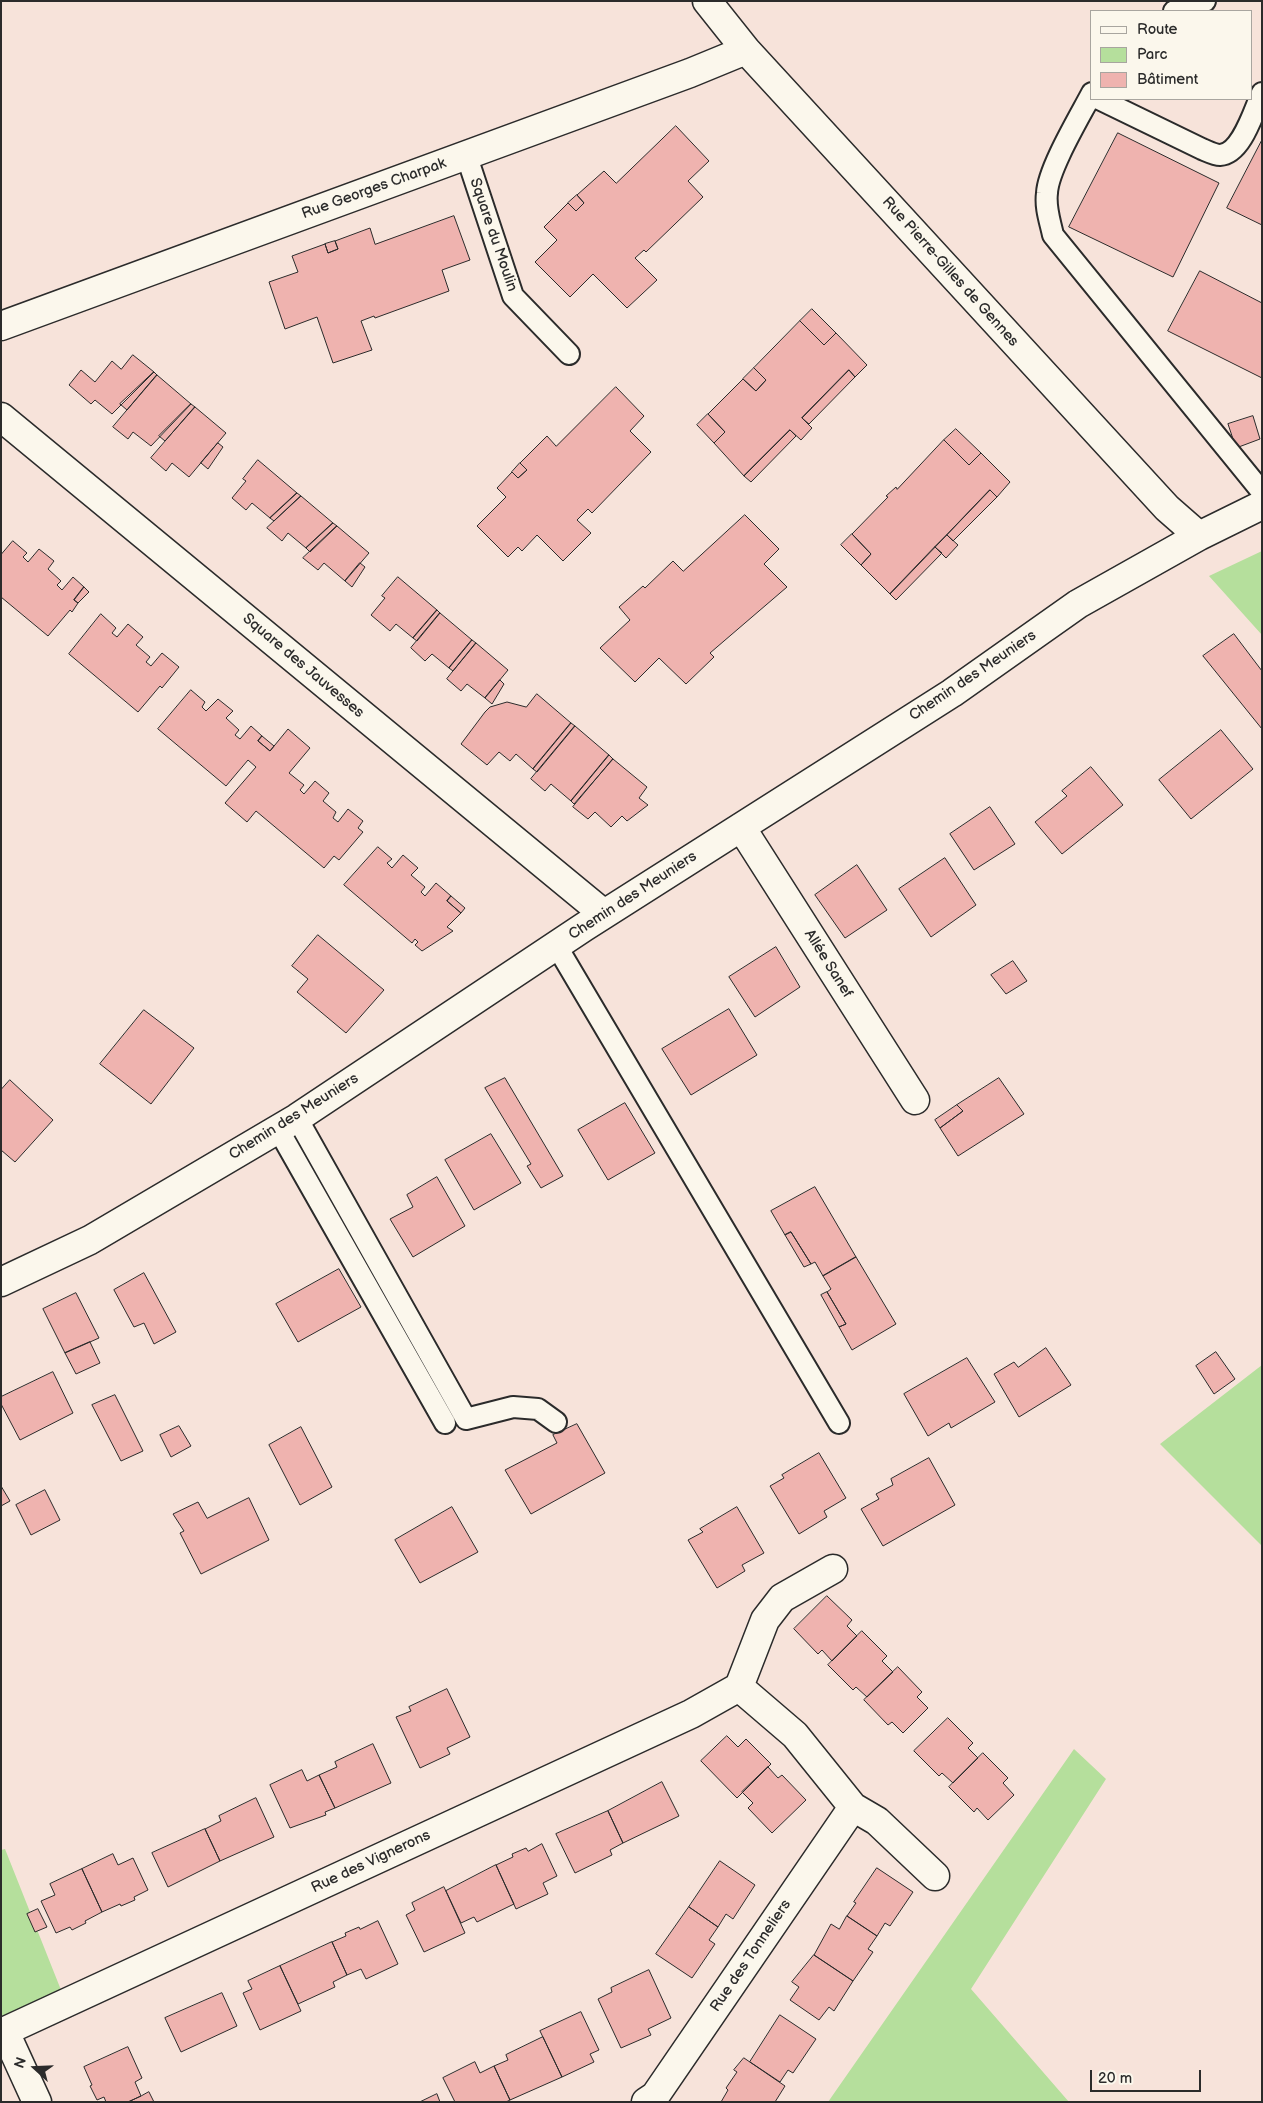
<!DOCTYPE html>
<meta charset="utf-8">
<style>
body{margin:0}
#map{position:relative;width:1263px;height:2103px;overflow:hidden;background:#f7e3da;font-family:"Balsamiq Sans",sans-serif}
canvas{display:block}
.frame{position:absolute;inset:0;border:2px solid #2b2b2b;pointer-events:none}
.legend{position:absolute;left:1090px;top:10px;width:162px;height:90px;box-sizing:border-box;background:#fbf7ec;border:1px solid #a8a59f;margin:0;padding:6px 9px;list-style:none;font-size:15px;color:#2b2b2b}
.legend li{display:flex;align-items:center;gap:10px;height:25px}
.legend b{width:25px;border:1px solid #a8a59f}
.north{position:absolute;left:10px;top:2043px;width:50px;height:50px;-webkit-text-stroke:4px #fbf7ec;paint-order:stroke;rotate:290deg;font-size:14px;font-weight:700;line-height:20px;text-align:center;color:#2b2b2b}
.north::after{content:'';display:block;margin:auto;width:18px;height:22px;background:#2b2b2b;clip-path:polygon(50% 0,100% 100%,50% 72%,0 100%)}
.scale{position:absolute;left:1090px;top:2070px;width:111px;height:22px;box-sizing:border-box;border:2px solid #2b2b2b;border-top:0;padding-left:6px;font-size:15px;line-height:18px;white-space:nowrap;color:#2b2b2b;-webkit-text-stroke:4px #fbf7ec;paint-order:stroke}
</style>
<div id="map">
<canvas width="1263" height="2103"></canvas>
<div class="frame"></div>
<ul class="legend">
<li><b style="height:6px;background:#fbf7ec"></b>Route</li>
<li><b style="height:14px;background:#b5df9c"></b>Parc</li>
<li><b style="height:14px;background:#efb3af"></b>Bâtiment</li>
</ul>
<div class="north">N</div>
<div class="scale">20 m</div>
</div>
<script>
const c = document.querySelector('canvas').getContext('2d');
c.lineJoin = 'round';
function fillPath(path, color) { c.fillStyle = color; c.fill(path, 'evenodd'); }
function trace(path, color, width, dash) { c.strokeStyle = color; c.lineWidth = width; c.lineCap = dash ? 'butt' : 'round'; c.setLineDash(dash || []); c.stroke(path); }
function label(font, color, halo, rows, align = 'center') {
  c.font = font + ' "Balsamiq Sans",sans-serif'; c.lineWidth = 4.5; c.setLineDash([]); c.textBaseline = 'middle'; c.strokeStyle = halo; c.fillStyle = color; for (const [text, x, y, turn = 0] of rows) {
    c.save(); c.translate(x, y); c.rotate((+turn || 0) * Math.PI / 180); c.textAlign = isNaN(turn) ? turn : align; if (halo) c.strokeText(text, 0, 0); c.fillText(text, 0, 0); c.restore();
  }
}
fillPath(new Path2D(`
 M1262,551v84l-53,-59z
 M1262,1365v181l-102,-102z
 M1074,1749l32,30 -135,210 98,113h-241z
 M5,1849l56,141 -60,30v-170z`), '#b5df9c');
const building = new Path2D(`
 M676,126l33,35 -21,20 15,16 -57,55 -2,-2 -9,8 22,22 -30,28 -34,-34 -23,23 -35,-35 22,-22 -13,-13 24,-24 8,8 8,-8 -7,-8 27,-24 12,12z
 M1118,133l101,50 -46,94 -104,-50z
 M1262,140v85l-35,-17z
 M577,195l7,8 -8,8 -8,-8z
 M454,216l16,44 -28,10 7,21 -74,27 -1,-2 -13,5 11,29 -39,13 -16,-46 -32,12 -16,-47 29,-10 -6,-16 33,-12 3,9 10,-4 -3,-8 35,-13 5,16z
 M335,241l3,8 -10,4 -3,-9z
 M1200,271l62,32v75l-94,-47z
 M812,309l24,24 -12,12 -24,-24z
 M800,321l24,24 12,-12 31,32 -12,12 -6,-7 -47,48 10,10 -11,12 -11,-10 -46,46 -30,-33 11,-11 -17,-18 35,-35 13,12 10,-11 -12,-12z
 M133,355l21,17 -42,42 -17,-14 -4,4 -22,-19 12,-15 14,12 17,-21 9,8z
 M754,368l12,12 -10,11 -13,-12z
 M849,370l6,7 -46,47 -7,-6z
 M154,372l3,3 -30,35 -7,-6z
 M157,375l34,29 -40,42 -18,-14 -5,7 -15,-12z
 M616,387l28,29 -14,15 21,21 -59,61 -4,-4 -11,11 14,13 -28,28 -26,-26 -15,16 -4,-4 -10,10 -31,-31 29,-29 -9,-9 15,-16 6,6 9,-8 -7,-7 27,-27 9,10z
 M191,404l4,3 -30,34 -6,-5z
 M195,407l31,26 -37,44 -17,-14 -6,8 -15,-13z
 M708,414l17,18 -11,11 -17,-18z
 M1253,416l7,23 -24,9 -8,-24z
 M956,429l25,24 -12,12 -25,-25z
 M790,430l6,6 -45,46 -7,-6z
 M944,440l25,25 12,-12 29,29 -13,15 -7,-7 -100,104 -29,-29 10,-11 -19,-20 36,-37 -2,-1 10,-9 1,2z
 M218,443l5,4 -15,22 -7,-6z
 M258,460l39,33 -27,25 -18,-15 -6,7 -14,-12 14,-17 -3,-2z
 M520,463l7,7 -9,8 -6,-6z
 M990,490l7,7 -44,44 -6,-6z
 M297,493l4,3 -27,25 -4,-3z
 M301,496l32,27 -27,25 -18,-15 -6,8 -15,-13z
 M745,515l34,34 -15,15 23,23 -77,66 4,4 -28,27 -27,-26 -24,24 -35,-34 30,-28 -11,-13 24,-21 2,2 28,-27 10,10z
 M333,523l4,3 -27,26 -4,-4z
 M337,526l32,27 -24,28 -21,-18 -6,7 -15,-12z
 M852,534l19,20 -10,11 -20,-20z
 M947,535l11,10 -12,13 -11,-11z
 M13,541l14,12 -4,4 5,5 11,-13 15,12 -6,8 13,12 -4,4 5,5 11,-13 11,10 -10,13 4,3 -6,9 -2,-2 -22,26 -47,-39v-42z
 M935,547l7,6 -46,47 -6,-6z
 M360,563l5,4 -13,20 -7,-6z
 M398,577l39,33 -24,28 -17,-14 -6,7 -19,-16 14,-17 -3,-2z
 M84,587l5,5 -11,11 -4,-3z
 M437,610l3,3 -23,28 -4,-3z
 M440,613l32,27 -23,28 -17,-14 -7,7 -14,-13z
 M101,614l15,14 -4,5 5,4 11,-13 15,13 -7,8 14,12 -4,5 5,4 11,-13 17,14 -17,21 -2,-2 -22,26 -69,-58z
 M1234,634l28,37v58l-59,-73z
 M472,640l4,3 -23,28 -4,-3z
 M476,643l32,27 -23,28 -18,-14 -6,7 -14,-12z
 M500,680l4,4 -12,20 -7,-6z
 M191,690l14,12 -3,5 4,4 12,-12 15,12 -7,7 13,12 -4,5 5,4 11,-13 11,10 -4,5 12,10 18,-22 22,19 -21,25 15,12 -4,5 4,4 11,-13 14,12 -6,8 13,11 -3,6 5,4 10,-13 15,12 -5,7 5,4 -24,28 -5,-4 -10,12 -68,-57 -9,11 -22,-19 31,-36 -8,-7 -22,26 -68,-57z
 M537,694l34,29 -38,46 -17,-15 -6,7 -11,-9 -12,13 -26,-21 24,-32 5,-5 17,-5 19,5z
 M571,723l4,3 -38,46 -4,-3z
 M575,726l34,29 -38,46 -20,-17 -6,7 -14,-12z
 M1221,730l32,39 -62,50 -32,-39z
 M262,736l12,10 -4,5 -12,-10z
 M609,755l4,4 -39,45 -3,-3z
 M613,759l34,28 -8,11 9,7 -21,16 -5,-5 -11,11 -16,-15 -7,7 -15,-12z
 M1091,767l32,38 -61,49 -27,-32 32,-26 -5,-5z
 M990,807l25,37 -41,26 -24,-36z
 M378,847l14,12 -5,4 5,5 11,-13 15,13 -7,7 14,12 -4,5 4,4 11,-13 15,13 -4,5 14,12 -14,14 6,4 -31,20 -7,-6 3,-3 -3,-3 -3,4 -68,-58z
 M945,858l31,47 -45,32 -32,-48z
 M857,865l30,45 -42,28 -30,-43z
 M451,896l14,12 -4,5 -14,-12z
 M318,935l66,55 -38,43 -49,-41 11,-13 -16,-13z
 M776,947l24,40 -45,30 -26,-40z
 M1013,961l14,20 -21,13 -15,-19z
 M729,1009l28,46 -66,40 -29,-46z
 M144,1010l50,38 -43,56 -51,-40z
 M505,1078l58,98 -22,12 -14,-22 4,-2 -46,-76z
 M999,1078l25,36 -66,42 -18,-28 23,-17 -6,-6z
 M10,1080l43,40 -38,42 -14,-12v-60z
 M625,1103l30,50 -47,27 -30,-50z
 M957,1105l6,6 -23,17 -5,-8z
 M491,1134l30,49 -47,27 -29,-50z
 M437,1177l28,49 -52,31 -23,-38 23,-12 -6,-12z
 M815,1187l41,70 -33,19 -8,-14 -4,2 -20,-32 -6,3 -14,-24z
 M791,1232l20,32 -7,3 -19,-32z
 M856,1257l40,67 -44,26 -13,-23 7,-3 -19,-32 4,-3 -8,-13z
 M339,1269l22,38 -63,35 -22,-38z
 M144,1273l32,59 -22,12 -10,-21 -10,4 -20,-37z
 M827,1292l19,32 -7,3 -18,-32z
 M76,1293l23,45 -34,15 -22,-44z
 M90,1342l10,21 -24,11 -11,-21z
 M1046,1348l25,37 -52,32 -25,-43 20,-12 4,5z
 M1216,1352l19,27 -21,15 -18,-28z
 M967,1358l28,44 -44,26 -2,-5 -21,13 -24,-42z
 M53,1372l20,41 -53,27 -19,-36v-7z
 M115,1395l28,56 -22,10 -29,-56z
 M577,1424l28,49 -74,41 -26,-44 52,-27 -4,-8z
 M179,1426l12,20 -20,11 -11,-22z
 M301,1427l31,60 -32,18 -31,-60z
 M819,1453l27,45 -22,13 3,6 -28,17 -29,-48 14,-8 -2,-3z
 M929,1458l26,47 -72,41 -22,-37 18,-10 -3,-5 17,-9 -2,-6z
 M1,1486l9,15 -9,5z
 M45,1490l15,30 -29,15 -15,-30z
 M249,1498l20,42 -68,34 -21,-41 4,-2 -11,-17 25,-12 9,16z
 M452,1507l26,45 -58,31 -25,-43z
 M737,1507l27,46 -22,12 3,6 -28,17 -29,-48 15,-8 -3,-3z
 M827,1596l25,24 -5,6 10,10 -25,25 -10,-11 -4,4 -24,-25z
 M862,1631l25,25 -5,5 11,11 -26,25 -11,-10 -3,3 -25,-25z
 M898,1667l24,25 -5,5 11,11 -25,25 -11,-11 -4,3 -24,-25z
 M447,1689l23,48 -23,11 3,6 -30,14 -24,-51 15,-6 -2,-4z
 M948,1718l25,25 -5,5 10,10 -25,25 -11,-10 -3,3 -25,-25z
 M727,1736l11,11 8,-8 25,25 -34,34 -36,-37z
 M373,1744l18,39 -56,25 -16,-33 18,-8 -2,-5z
 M983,1753l25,25 -5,5 11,12 -26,25 -11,-12 -3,4 -25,-25z
 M768,1767l10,11 4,-3 24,25 -34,33 -24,-25 5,-5 -11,-11z
 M302,1770l5,11 12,-6 16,33 -10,4 1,3 -36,13 -20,-43z
 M662,1782l17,34 -56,27 -15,-32z
 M256,1798l18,39 -54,24 -15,-32 16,-8 -2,-5z
 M608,1811l15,32 -13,7 2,5 -37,18 -19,-39z
 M205,1829l15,32 -52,26 -16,-34z
 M542,1844l15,32 -14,7 5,11 -32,15 -20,-44 17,-8 -1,-3 14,-6 2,3z
 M113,1854l5,11 15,-7 15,32 -14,7 1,3 -14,6 -1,-2 -18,8 -20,-43z
 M720,1861l35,24 -22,34 -7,-5 -8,13 -29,-20z
 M496,1865l18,39 -37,18 -3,-5 -13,6 -15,-32z
 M877,1868l36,24 -23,34 -5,-3 -8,13 -30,-20 9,-13 -2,-1z
 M82,1869l20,43 -17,9 1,2 -14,7 -2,-3 -14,6 -15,-32 14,-6 -5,-11z
 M444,1887l21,46 -41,19 -18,-37 9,-5 -3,-7z
 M689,1907l29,20 -9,13 6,4 -23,34 -36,-24z
 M38,1909l9,18 -12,5 -8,-18z
 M847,1916l30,20 -9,13 5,3 -20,29 -39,-26 17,-31 8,5z
 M378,1921l20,43 -32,15 -5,-10 -14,6 -15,-33 14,-6 -1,-3 14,-6 1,2z
 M332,1942l15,33 -14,7 2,5 -37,17 -18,-38z
 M814,1955l39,26 -19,30 -5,-4 -10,13 -29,-20 9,-13 -7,-5z
 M280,1966l21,45 -41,19 -17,-37 9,-4 -4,-8z
 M649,1970l22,48 -23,11 3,6 -30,13 -23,-49 14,-7 -1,-4z
 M222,1993l15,33 -56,26 -16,-34z
 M581,2012l18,38 -9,4 4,8 -32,15 -22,-46z
 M780,2015l36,24 -23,34 -5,-3 -8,12 -30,-20z
 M543,2037l19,40 -52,23 -16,-34 14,-6 -2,-5z
 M128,2047l14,31 -7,4 6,14 -13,6h-22l-2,-5 -7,3 -7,-14 2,-1 -8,-18z
 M744,2058l41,28 -10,16h-54l7,-12 -2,-2 11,-16 -3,-2z
 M475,2062l5,11 14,-7 16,34 -4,2h-51l-12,-24z
 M149,2092l5,10h-26l13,-6z
 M437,2094l3,8h-20z`);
fillPath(building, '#efb3af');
trace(building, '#2b2b2b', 1);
const service = new Path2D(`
 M1174,11l31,-10
 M1092,93c-12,23 -44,76 -45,100 -2,15 3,28 6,42l209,257
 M1099,99l103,50c5,2 13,6 18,6 22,-1 34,-45 42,-62
 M466,154l47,142 56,58
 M556,945l283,478
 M297,1118l169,301 47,-12 25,2 18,13
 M278,1129l167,294`);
const minor = new Path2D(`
 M707,1l39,49 421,458 32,28
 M1,326l689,-253 56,-23
 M1,417l603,497
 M741,827l174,273
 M1,1282l89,-42 207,-122 287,-191 368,-234 126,-89 121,-68 63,-31
 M739,1687l56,48 58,72 24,14 58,55
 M739,1687l26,-67 17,-22 51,-29
 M5,2032l32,70
 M1,2033l690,-319 48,-27
 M646,2102l9,-6 198,-289`);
trace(service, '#2b2b2b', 24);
trace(minor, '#2b2b2b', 31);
trace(service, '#fbf7ec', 20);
trace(minor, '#fbf7ec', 28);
label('15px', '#2b2b2b', '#fbf7ec', [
 ["Rue Georges Charpak",374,189,-20],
 ["Square du Moulin",493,235,71],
 ["Rue Pierre-Gilles de Gennes",950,272,48],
 ["Square des Jauvesses",303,666,40],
 ["Chemin des Meuniers",973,676,-34],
 ["Chemin des Meuniers",633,896,-33],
 ["Allée Sanef",828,964,58],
 ["Chemin des Meuniers",294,1117,-32],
 ["Rue des Vignerons",371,1862,-25],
 ["Rue des Tonneliers",751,1956,-56]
]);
</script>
